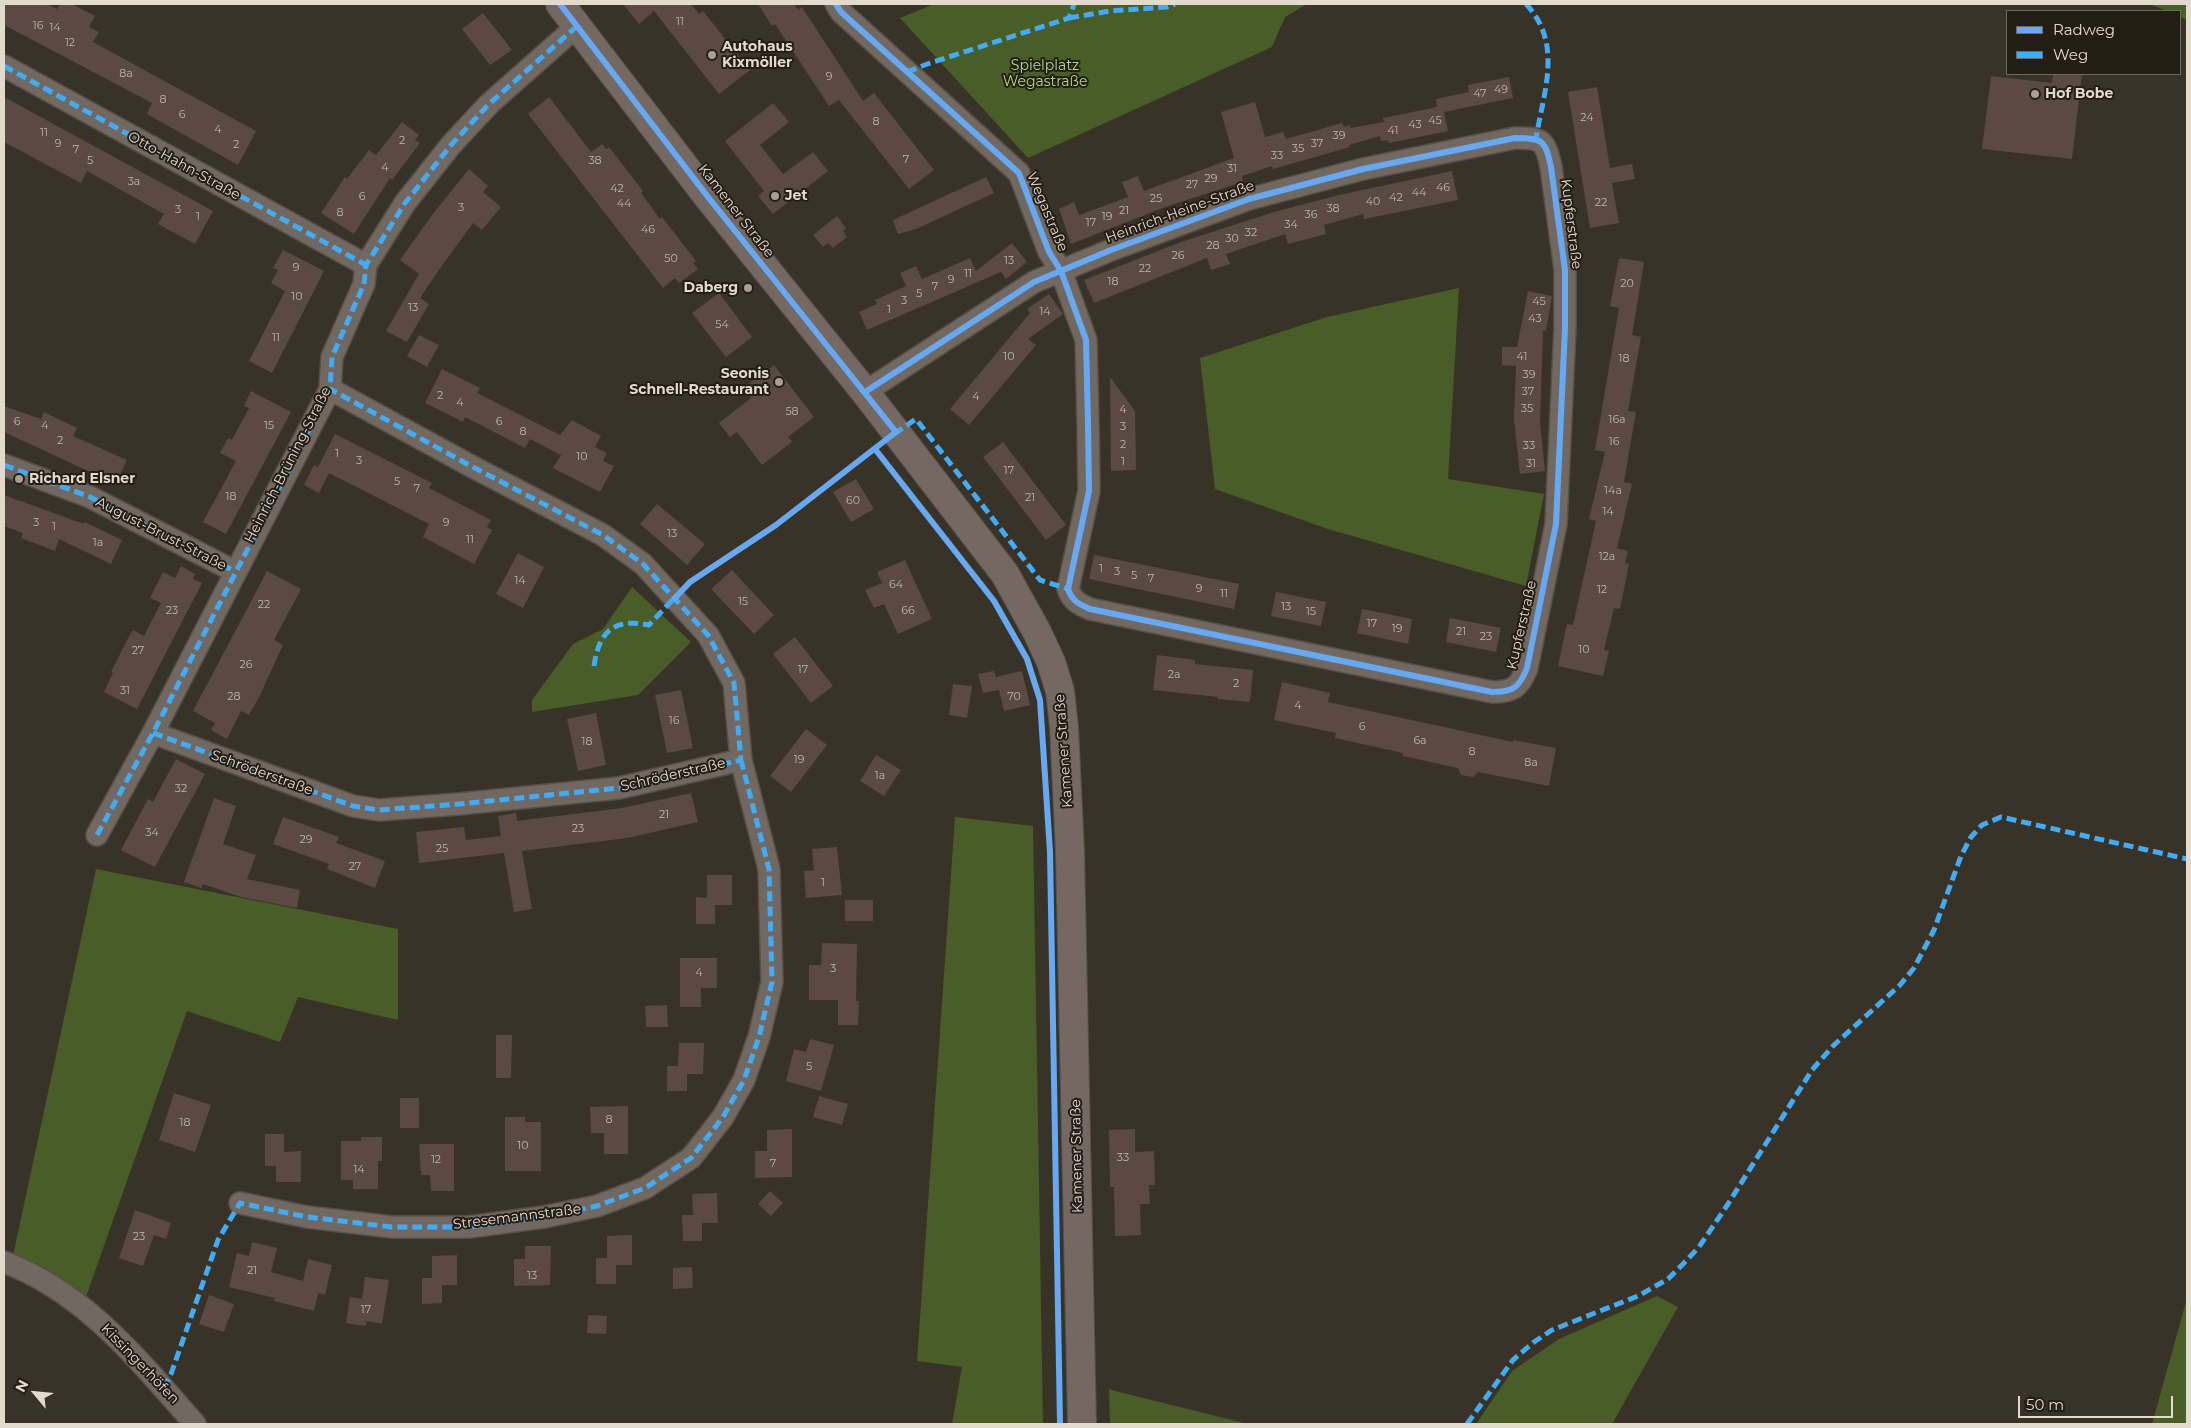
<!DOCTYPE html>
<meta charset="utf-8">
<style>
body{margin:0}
#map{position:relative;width:2191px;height:1428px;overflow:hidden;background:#393327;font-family:Montserrat,sans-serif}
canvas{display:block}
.frame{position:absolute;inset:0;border:5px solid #e2dacd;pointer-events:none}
.legend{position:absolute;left:2006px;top:10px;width:175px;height:65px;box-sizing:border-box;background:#231d14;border:1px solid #6f695e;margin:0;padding:6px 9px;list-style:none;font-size:15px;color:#e2dacd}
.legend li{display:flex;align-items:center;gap:10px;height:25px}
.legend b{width:25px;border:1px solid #6f695e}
.north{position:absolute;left:10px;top:1368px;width:50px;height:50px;-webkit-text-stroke:4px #231d14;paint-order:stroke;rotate:298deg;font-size:14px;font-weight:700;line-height:20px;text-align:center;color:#e2dacd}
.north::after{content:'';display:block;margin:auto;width:18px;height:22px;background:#e2dacd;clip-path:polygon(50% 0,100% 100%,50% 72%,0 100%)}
.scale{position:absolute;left:2018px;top:1396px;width:155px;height:22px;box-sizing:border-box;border:2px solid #e2dacd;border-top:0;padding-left:6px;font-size:15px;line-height:18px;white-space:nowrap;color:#e2dacd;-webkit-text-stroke:4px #231d14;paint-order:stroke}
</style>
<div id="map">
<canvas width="2191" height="1428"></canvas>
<div class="frame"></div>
<ul class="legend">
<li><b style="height:6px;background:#66a8f1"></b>Radweg</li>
<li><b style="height:6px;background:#42abf6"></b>Weg</li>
</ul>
<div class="north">N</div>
<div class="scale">50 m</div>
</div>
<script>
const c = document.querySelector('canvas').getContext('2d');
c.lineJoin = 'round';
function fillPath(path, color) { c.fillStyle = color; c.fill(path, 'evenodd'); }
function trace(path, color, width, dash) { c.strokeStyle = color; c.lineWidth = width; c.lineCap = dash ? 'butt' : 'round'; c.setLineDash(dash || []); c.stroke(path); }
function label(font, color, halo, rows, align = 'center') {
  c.font = font + ' Montserrat,sans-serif'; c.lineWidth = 4; c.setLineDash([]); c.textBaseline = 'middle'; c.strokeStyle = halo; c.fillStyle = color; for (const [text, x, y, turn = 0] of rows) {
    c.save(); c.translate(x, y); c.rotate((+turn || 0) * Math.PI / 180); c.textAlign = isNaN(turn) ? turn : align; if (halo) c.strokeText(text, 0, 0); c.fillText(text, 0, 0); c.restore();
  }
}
fillPath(new Path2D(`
 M934,4h373l-22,13 -13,30 -244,111 -128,-140z
 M2149,4h38v16l-7,-3v-6h-13z
 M1459,288l-11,191 96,15 -18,92 -198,-57 -113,-40 -15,-131 127,-41z
 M632,587l59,55 -53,53 -106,17v-12l41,-56 30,-15z
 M955,817l78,9 10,598h-91l10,-57 -45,-6z
 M96,869l302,60v91l-100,-23 -18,45 -93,-31 -105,297 -71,-43z
 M1657,1296l21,11 -66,117h-136l36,-53 47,-32z
 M2187,1298v126h-35z
 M1109,1389l14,4 125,31h-138z`), '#485d28');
fillPath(new Path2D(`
 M4,4h43l10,5 3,-5h12l23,12 -6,11 10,5 -6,10 163,89 -18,34 -91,-51 5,-11 -148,-78z
 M623,4h68l8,10 4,-3 47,59 -31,24 -65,-83 -15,13z
 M758,4h36l4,6 4,-3 61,94 11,-8 60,77 -25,19 -70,-89 -10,6 -54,-82 -3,2z
 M483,13l29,37 -22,15 -28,-36z
 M2053,74h29l-10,85 -90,-10 9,-73 61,7z
 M1509,77l4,21 -69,14 4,19 -59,12 -1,-3 -7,1 -1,-5 -31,9 1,2 -77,22 -1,-3 -30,10 1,6 -75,24 -97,38 -12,-35 15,-7 5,13 49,-18 -6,-15 16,-6 6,15 90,-33 -13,-46 34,-10 10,35 18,-5 3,7 56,-16 2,4 6,-2 1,3 33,-6 -1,-4 54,-11 -1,-8 33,-7 -1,-7z
 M1597,87l13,81 22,-4 3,15 -23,4 7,40 -29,5 -22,-136z
 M4,97l209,114 -18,33 -37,-20 6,-10 -77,-43 -6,12 -77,-41z
 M549,97l42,55 11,-8 4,5 3,-2 34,44 -2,2 19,26 2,-2 34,44 -3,2 5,6 -19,14 -4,-5 -12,10 -135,-174z
 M773,103l16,19 -29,23 23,29 30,-22 15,19 -55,43 -15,-18 6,-5 -39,-50z
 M402,122l17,13 -4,5 5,3 -28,37 -2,-2 -36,56 -33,-21 24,-36 2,2 22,-29 7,5z
 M469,169l19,17 -5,6 18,15 -19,23 -9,-7 -35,48 -18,27 9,6 -22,38 -21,-11 33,-57 -19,-14 32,-45z
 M1452,171l6,29 -94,19 -1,-5 -39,11 2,9 -38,10 -3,-10 -59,20 4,10 -19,6 -4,-12 -113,45 -10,-23 97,-38 93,-30 65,-17z
 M986,177l8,16 -78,36 -18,5 -5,-14z
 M837,216l9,12 -3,3 4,6 -14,11 -5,-5 -5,4 -10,-12z
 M1012,243l15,19 -21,17 -5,-7 -134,58 -8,-18 18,-8 -2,-4 31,-14 -6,-13 16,-7 6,13 48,-21 6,13z
 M283,250l41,21 -52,102 -23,-12 36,-70 -14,-8 7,-13 -5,-2z
 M1619,258l25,4 -12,73 9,2 -13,74 8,1 -12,70 8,2 -15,64 11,3 -3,12 4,1 -9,45 -6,-1 -10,42 5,1 -6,25 -45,-10 9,-42 6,1 23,-104 -7,-2 16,-67 -10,-2 24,-142 -9,-2z
 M1528,291l24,5 -6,35 -3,-1 -3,93 5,48 -25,3 -6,-55 2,-53 -14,-1v-18h15z
 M719,293l33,44 -26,20 -34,-44z
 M1049,294l14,20 -35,25 8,6 -67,80 -19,-16 80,-96 -3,-4z
 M419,335l20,10 -12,22 -20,-11z
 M774,365l40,52 -26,20 4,5 -30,23 -25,-33 -7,5 -11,-14 32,-25 -8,-10z
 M442,369l38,19 -3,5 83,42 12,-15 29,16 -6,11 12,6 -4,8 11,5 -14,26 -47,-24 8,-13 -31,-16 -5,9 -60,-31 -2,5 -38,-19z
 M1110,377l25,34 1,59 -25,1z
 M251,391l40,21 -65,122 -23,-12 33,-61 -16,-8 8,-15 4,2 17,-32 -5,-2z
 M4,406l37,13 3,-7 33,16 -4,8 54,24 -11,24 -112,-52z
 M335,434l97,49 -3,5 62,32 -4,7 5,3 -18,34 -51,-27 6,-13 -100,-51 -10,20 -15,-8 10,-20 4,2z
 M1003,442l63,83 -20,15 -63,-83z
 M856,479l18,30 -23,13 -18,-30z
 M4,495l80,29 1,-2 37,18 -11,24 -52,-25 -4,12 -34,-13 2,-5 -19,-7z
 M657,504l48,40 -18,21 -47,-41z
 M518,553l26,14 -21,41 -27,-14z
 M1094,555l145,29 -5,25 -145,-30z
 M905,560l27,59 -34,15 -14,-30 -10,4 -9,-18 17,-7 -5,-11z
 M181,566l14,8 -2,5 9,4 -65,126 -33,-17 9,-19 -2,-1 16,-32 6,-10 11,6 17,-33 -11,-5 13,-26 12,6z
 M732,570l42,45 -20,19 -43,-45z
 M267,571l34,18 -27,51 9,5 -23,50 -11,20 -8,-4 -14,28 -16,-9 4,-7 -22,-12z
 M1276,592l50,10 -5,24 -50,-10z
 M1362,609l50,10 -4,25 -51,-11z
 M1450,618l51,10 -5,24 -50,-10z
 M795,637l38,49 -22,17 -38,-49z
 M1157,655l38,5v4l58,6 -3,32 -32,-3v-2l-65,-7z
 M994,671l2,6 26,-6 8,34 -26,6 -5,-21 -16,3 -5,-19z
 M1282,682l48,11 -2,9 185,40v-2l43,8 -7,38 -71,-14 -5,5 -12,-2 -3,-7 -55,-12v-3l-68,-15 1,-5 -62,-13z
 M953,684l19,2 -5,32 -18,-3z
 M681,690l12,58 -26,5 -12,-58z
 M596,713l10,52 -28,6 -11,-52z
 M806,729l21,16 -36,47 -21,-16z
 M876,755l25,15 -17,26 -24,-15z
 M176,759l29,15 -50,93 -34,-17 27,-51 5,3z
 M691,793l7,29 -71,16 -105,13 10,58 -18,3 -10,-59 -85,10 -3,-31 48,-5 2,13 35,-4 -3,-20 18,-3 1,8 105,-13z
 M214,798l22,8 -13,38 33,11 -9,24 53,11 -3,18 -56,-11 -38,-13 -2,4 -17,-6z
 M283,817l56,20 -3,6 49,18 -10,27 -48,-19 2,-5 -56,-20z
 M837,847l5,48 -36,3 -2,-27 10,-1 -2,-21z
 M707,875h25v30h-17v19h-19v-27l11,1z
 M845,900h28v21h-28z
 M822,943l35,1 -1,57h3l-1,24h-20v-25h-29v-35h12z
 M680,958h37v30h-16v19h-21z
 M667,1005l1,22h-22l-1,-21z
 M496,1035h16l-1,43h-15z
 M810,1039l24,6 -13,46 -35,-10 8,-32 12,3z
 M679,1043h25l-1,31h-16v17h-20v-25h11z
 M174,1093l37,12 -16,47 -36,-12z
 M819,1096l29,8 -6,21 -29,-8z
 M400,1098h19v30h-19z
 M628,1106v48h-24v-21h-13l-1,-26z
 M505,1117h20v5h16v49h-36z
 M792,1129v48l-37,1v-27h12v-21z
 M1135,1129v23l19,-1 1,34h-6l1,19h-10l1,31 -26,1 -1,-49h-4l-1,-57z
 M265,1134h19v18l17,-1v31h-25v-16h-11z
 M361,1137h21v24h-4v28h-25v-9h-12v-39h20z
 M419,1144h35v47h-23l-1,-16h-9z
 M770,1191l13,12 -12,13 -13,-12z
 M717,1193l1,30h-16v18h-19l-1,-26h11l-1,-21z
 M135,1210l36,13 -5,16 -12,-4 -11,31 -24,-8z
 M632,1235v30h-16v19h-20v-26h11v-22z
 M252,1242l25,6 -6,24 32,9 5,-22 24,6 -7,30 -7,-2 -4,18 -40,-10 1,-3 -46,-11 8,-34 12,3z
 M525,1246h26l-1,39 -36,1v-27h11z
 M457,1255v30h-15v18l-20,1v-26h10v-22z
 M692,1267l1,21 -20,1v-21z
 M365,1277l24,3 -7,44 -15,-3 -1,5 -20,-3 4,-26 12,2z
 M209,1295l25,9 -10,28 -25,-8z
 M588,1315l19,1 -1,18 -19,-1z`), '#5a4a41');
const street = new Path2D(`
 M836,4l5,8 178,161 30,79 12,19 25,69 2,83 1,68 -21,98c4,12 11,15 22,20l402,83c21,0 27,-4 35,-24l29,-144 9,-196v-58l-14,-103c-6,-27 -8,-29 -36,-29l-152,31 -114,30 -138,51 -77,32 -169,110
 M4,66l362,199
 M4,465l86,32 144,74
 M153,733l200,73 26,4 80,-6 160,-16 122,-28 -7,-77 -26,-48 -65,-71 -40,-29 -132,-69 -141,-77
 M97,835l56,-102 177,-344 2,-32 32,-73 2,-19 39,-62 46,-58 38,-41 87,-77
 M240,1203l67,14 85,10h77l75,-10 53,-11 48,-18 46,-30 32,-41 21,-37 15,-43 13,-55 -3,-113 -28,-109
 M4,1262c81,30 136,100 191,162`);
const secondary = new Path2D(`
 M560,4l148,193 157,195 140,182 32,58 14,30 9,29 4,36 6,125 12,572`);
trace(street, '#565047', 24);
trace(secondary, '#565047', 30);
trace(street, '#726862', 21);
trace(secondary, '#746962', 28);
trace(new Path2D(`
 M1526,4c37,39 18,87 10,134
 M1069,18l41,-7 57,-4 8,-3
 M4,66l362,199
 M907,72l23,-9 139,-45 5,-14
 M894,434l22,-15 124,161 28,9
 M4,465l86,32 144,74
 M594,666c5,-35 20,-48 55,-41l28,-30
 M153,733l200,73 26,4 80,-6 160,-16 122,-28 -7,-77 -26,-48 -65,-71 -40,-29 -132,-69 -141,-77
 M97,835l56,-102 177,-344 2,-32 32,-73 2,-19 39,-62 46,-58 38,-41 87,-77
 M164,1388l7,-14 47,-134 22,-37 67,14 85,10h77l75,-10 53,-11 48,-18 46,-30 32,-41 21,-37 15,-43 13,-55 -3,-113 -28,-109
 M1467,1424l46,-64 21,-18 18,-12 86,-34 30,-17 16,-16 15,-16 29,-43 84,-134 22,-25 66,-60 14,-17 20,-38 27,-74 10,-19 11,-12 19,-8 186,42`), '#42abf6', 5, [10, 5]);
trace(new Path2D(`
 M560,4l148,193 188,235 -120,93 -86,57 -15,16
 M836,4l5,8 178,161 30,79 12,19 25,69 2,83 1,68 -21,98c4,12 11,15 22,20l402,83c21,0 27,-4 35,-24l29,-144 9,-196v-58l-14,-103c-6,-27 -8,-29 -36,-29l-152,31 -114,30 -138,51 -77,32 -169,110
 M875,449l119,152 33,58 13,41 10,152 10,572`), '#66a8f1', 6);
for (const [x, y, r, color] of [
 [712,55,5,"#a7a093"],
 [2035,94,5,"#a7a093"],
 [775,196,5,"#a7a093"],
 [748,288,5,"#a7a093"],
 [779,382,5,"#a7a093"],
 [19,479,5,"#a7a093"]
]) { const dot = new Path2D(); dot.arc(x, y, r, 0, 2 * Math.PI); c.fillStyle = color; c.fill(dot); trace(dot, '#231d14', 2); }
label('11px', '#c0b6aa', null, [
 ["11",680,22],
 ["16",38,26],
 ["14",55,28],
 ["12",70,43],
 ["8a",126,74],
 ["9",829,77],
 ["49",1501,90],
 ["47",1480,94],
 ["8",163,100],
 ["6",182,115],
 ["24",1587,118],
 ["45",1435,121],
 ["8",876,122],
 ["43",1415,125],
 ["4",218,130],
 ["41",1393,131],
 ["11",44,133],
 ["39",1339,136],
 ["2",402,141],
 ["9",58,144],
 ["37",1317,144],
 ["2",236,145],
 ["35",1298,149],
 ["7",76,150],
 ["33",1277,156],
 ["7",906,160],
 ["5",90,161],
 ["38",595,161],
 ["4",385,168],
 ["31",1232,169],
 ["29",1211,179],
 ["3a",134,182],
 ["27",1192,185],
 ["46",1443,188],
 ["42",617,189],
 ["44",1419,193],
 ["6",362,197],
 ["42",1396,198],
 ["25",1156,199],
 ["40",1373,202],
 ["22",1601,203],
 ["44",624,204],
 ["3",461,208],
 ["38",1333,209],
 ["3",178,210],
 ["21",1124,211],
 ["8",340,213],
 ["36",1311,215],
 ["1",198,217],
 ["19",1107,217],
 ["17",1091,223],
 ["34",1291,225],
 ["46",648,230],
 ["32",1251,233],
 ["30",1232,239],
 ["28",1213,246],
 ["26",1178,256],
 ["50",671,259],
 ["13",1009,261],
 ["9",296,268],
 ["22",1145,269],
 ["11",968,274],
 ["9",951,280],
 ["18",1113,282],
 ["20",1627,284],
 ["7",935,287],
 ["5",919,294],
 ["10",297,297],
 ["3",904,301],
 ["45",1539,302],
 ["13",413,308],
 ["1",889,310],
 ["14",1045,312],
 ["43",1535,319],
 ["54",722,325],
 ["11",276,338],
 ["10",1009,357],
 ["41",1522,357],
 ["18",1624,359],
 ["39",1529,375],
 ["37",1528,392],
 ["2",440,396],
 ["4",976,397],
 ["4",460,403],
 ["35",1527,409],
 ["4",1123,410],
 ["58",792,412],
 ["16a",1617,420],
 ["6",17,422],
 ["6",499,422],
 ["4",45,426],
 ["15",269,426],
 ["3",1123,427],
 ["8",523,432],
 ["2",60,441],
 ["16",1614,442],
 ["2",1123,445],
 ["33",1529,446],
 ["1",337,454],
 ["10",582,457],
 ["3",359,461],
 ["1",1123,462],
 ["31",1531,464],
 ["17",1009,471],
 ["5",397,482],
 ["7",417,489],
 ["14a",1613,491],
 ["18",231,497],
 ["21",1030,498],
 ["60",853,501],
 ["14",1608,512],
 ["3",36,523],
 ["9",446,523],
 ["1",54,527],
 ["13",672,534],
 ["11",470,540],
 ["1a",98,543],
 ["12a",1607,557],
 ["1",1101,569],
 ["3",1117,572],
 ["5",1134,576],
 ["7",1151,579],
 ["14",520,581],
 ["64",896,585],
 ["9",1199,589],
 ["12",1602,590],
 ["11",1224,594],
 ["15",743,602],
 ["22",264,605],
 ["13",1286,607],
 ["23",172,611],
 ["66",908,611],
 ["15",1311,612],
 ["17",1372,624],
 ["19",1397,629],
 ["21",1461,632],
 ["23",1486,637],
 ["10",1584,650],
 ["27",138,651],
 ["26",246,665],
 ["17",803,670],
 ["2a",1174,675],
 ["2",1236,684],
 ["31",125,691],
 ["28",234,697],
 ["70",1014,697],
 ["4",1298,706],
 ["16",674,721],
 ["6",1362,727],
 ["6a",1420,741],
 ["18",587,742],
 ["8",1472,752],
 ["19",799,760],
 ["8a",1531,763],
 ["1a",880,776],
 ["32",181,789],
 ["21",664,815],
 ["23",578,829],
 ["34",152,833],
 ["29",306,840],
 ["25",442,849],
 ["27",355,867],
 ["1",823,883],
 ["3",833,969],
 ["4",699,973],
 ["5",809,1067],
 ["8",609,1120],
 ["18",185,1123],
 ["10",523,1146],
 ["33",1123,1158],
 ["12",436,1160],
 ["7",773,1164],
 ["14",359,1170],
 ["23",139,1237],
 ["21",252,1271],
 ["13",532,1276],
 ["17",366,1310]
]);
label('bold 14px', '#e2dacd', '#231d14', [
 ["Autohaus",722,47],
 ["Kixmöller",722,63],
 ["Hof Bobe",2045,94],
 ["Jet",785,196],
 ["Daberg",738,288,"right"],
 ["Seonis",769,374,"right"],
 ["Schnell-Restaurant",769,390,"right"],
 ["Richard Elsner",29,479]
], 'left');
label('14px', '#b2dc7f', '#231d14', [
 ["Spielplatz",1045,66],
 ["Wegastraße",1045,82]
]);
label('14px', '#e2dacd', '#231d14', [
 ["Otto-Hahn-Straße",184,166,29],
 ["Kamener Straße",736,211,52],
 ["Wegastraße",1047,212,67],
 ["Heinrich-Heine-Straße",1180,212,-20],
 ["Kupferstraße",1571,224,83],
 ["Heinrich-Brüning-Straße",288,465,-63],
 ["August-Brust-Straße",161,534,27],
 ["Kupferstraße",1522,625,-77],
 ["Kamener Straße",1064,751,-94],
 ["Schröderstraße",262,773,20],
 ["Schröderstraße",673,775,-13],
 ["Kamener Straße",1077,1156,-91],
 ["Stresemannstraße",517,1217,-7],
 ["Kissingerhöfen",140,1364,46]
]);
</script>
